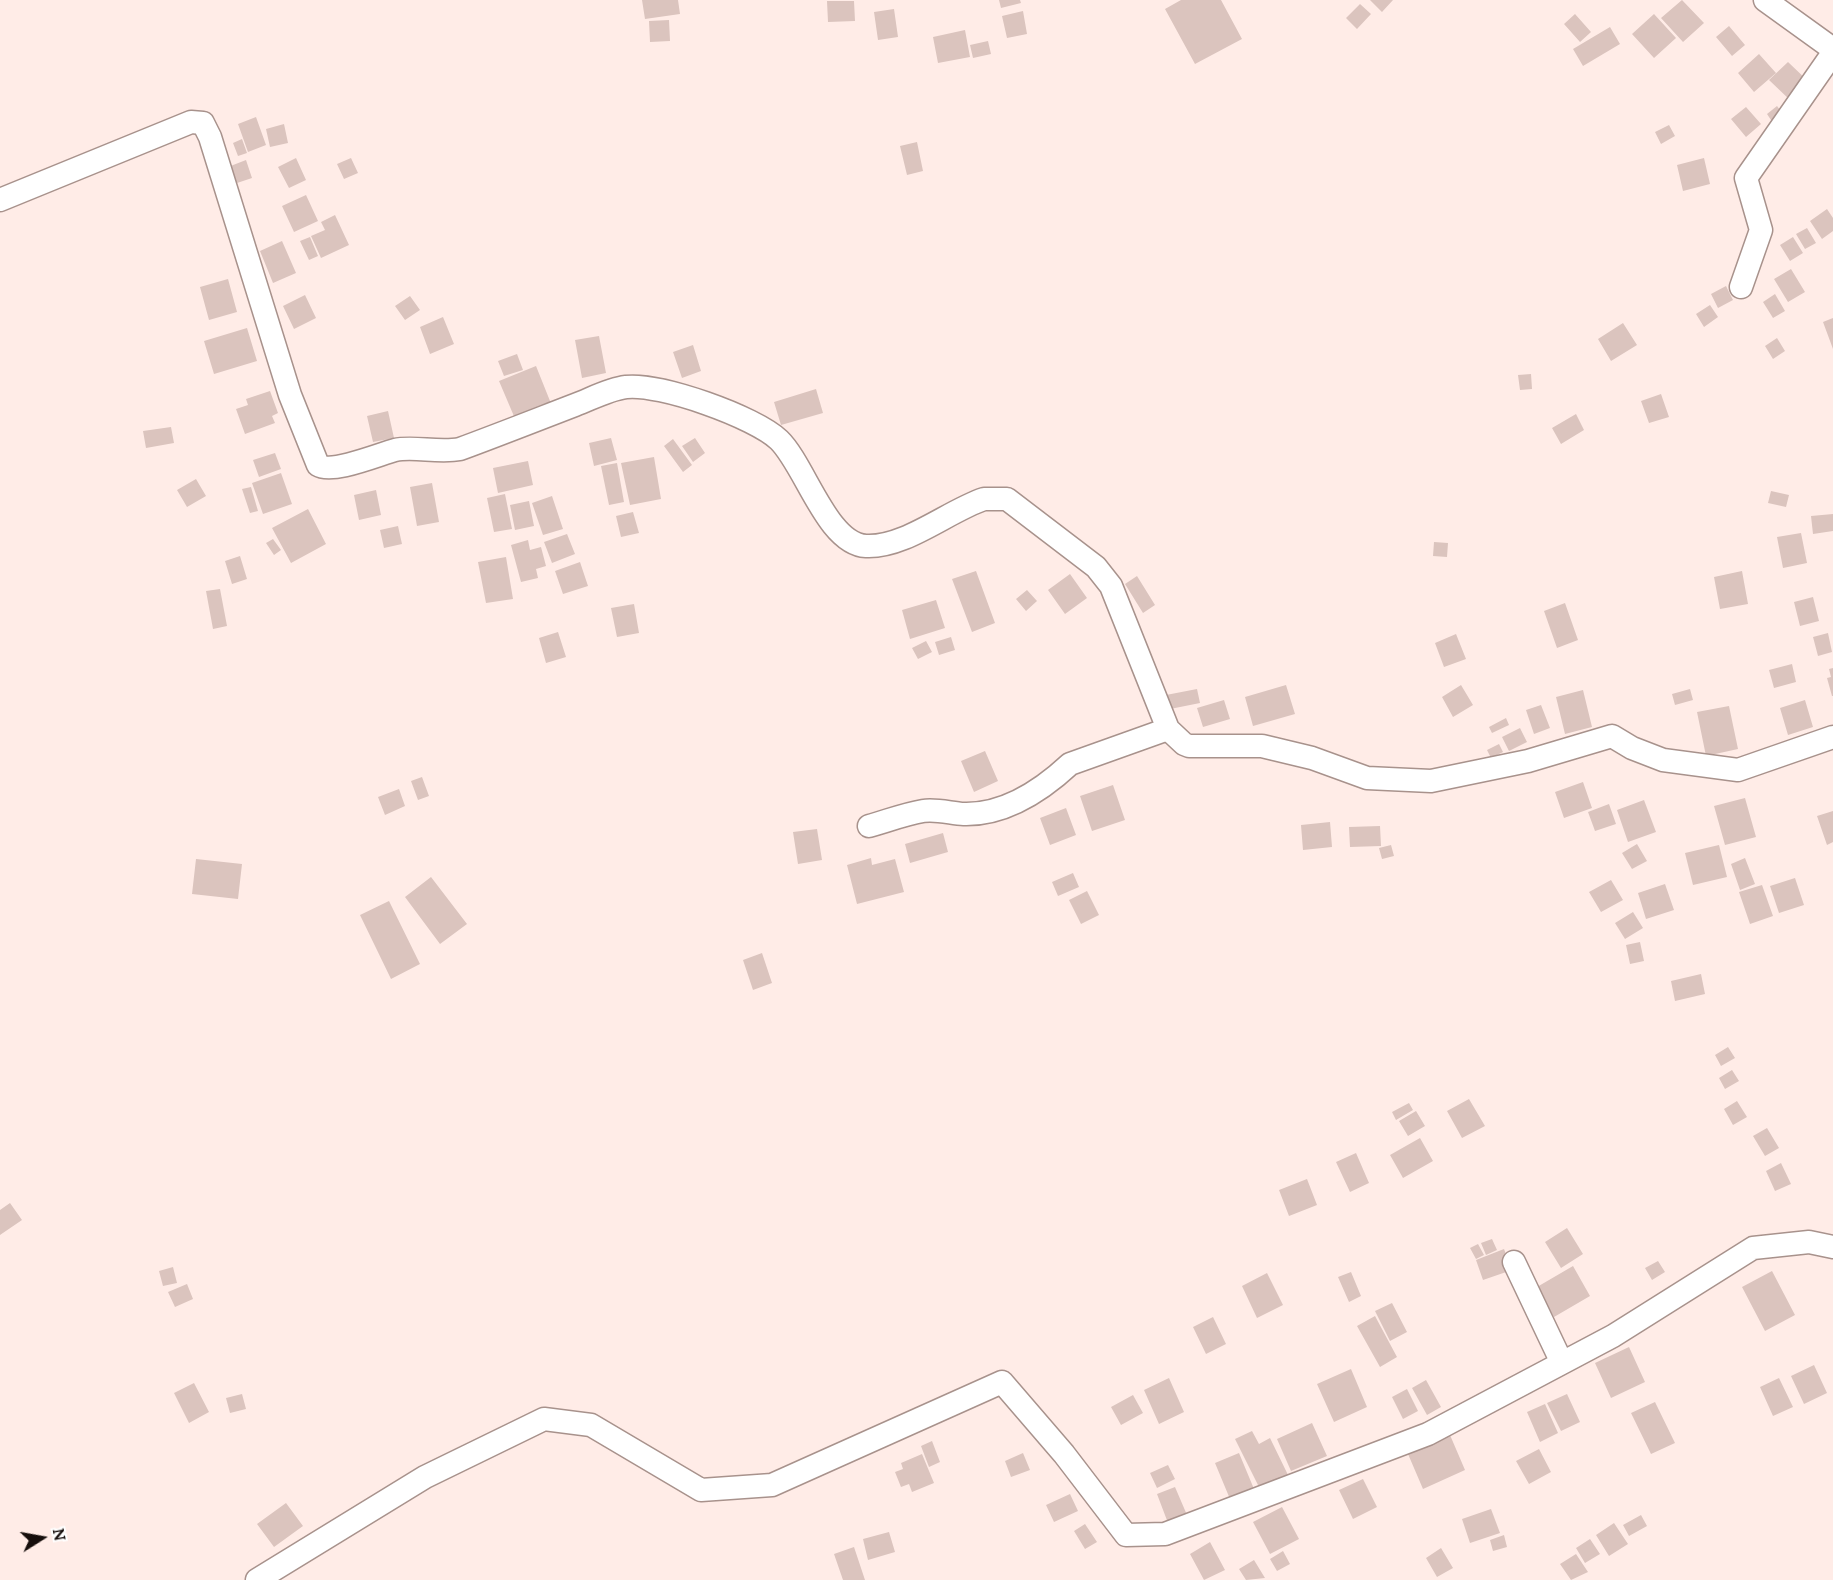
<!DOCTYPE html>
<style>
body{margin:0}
#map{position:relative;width:1833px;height:1580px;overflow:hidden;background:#ffece7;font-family:Lora,serif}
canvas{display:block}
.north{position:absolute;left:12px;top:1508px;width:60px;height:60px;-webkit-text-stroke:4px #fff;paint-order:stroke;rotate:79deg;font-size:16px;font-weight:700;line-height:24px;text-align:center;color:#160e0c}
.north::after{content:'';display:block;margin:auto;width:21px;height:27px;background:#160e0c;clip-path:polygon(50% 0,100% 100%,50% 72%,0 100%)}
</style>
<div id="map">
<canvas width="1833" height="1580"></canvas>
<div class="north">N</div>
</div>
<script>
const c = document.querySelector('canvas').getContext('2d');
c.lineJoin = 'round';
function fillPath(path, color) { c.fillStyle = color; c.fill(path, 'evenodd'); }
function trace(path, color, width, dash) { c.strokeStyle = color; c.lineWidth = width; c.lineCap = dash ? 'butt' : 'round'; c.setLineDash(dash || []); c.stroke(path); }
fillPath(new Path2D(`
 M642,0h36l2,14 -35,5z
 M999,0h21l1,3 -20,5z
 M1181,0h40l21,39 -47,25 -30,-55z
 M1370,0h23l-11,12z
 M1682,0l22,23 -21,19 -22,-24z
 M827,1h27l1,20 -27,1z
 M1360,4l11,10 -14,15 -11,-11z
 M894,9l4,28 -20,3 -4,-28z
 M1023,11l4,23 -20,4 -5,-22z
 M1575,14l16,18 -11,10 -16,-18z
 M1654,14l22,24 -22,20 -22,-24z
 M669,20l1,21 -20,1 -1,-21z
 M1729,26l16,19 -13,11 -16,-19z
 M1610,27l10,17 -37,22 -10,-17z
 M965,30l5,27 -32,6 -5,-26z
 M988,41l3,13 -18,4 -3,-13z
 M1759,54l17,19 -22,19 -16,-19z
 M1788,62l21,20 -18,19 -22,-21z
 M1777,106l7,9 -11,8 -6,-9z
 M1746,107l15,17 -15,13 -15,-18z
 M256,117l10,28 -18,7 -10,-28z
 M284,124l4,19 -18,4 -4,-18z
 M1669,125l6,11 -14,8 -6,-12z
 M242,139l5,14 -9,3 -5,-13z
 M917,142l6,29 -16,4 -7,-29z
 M296,158l10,22 -17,8 -11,-21z
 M351,158l7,15 -14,6 -7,-15z
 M1704,158l6,26 -27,7 -6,-26z
 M246,160l6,18 -18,6 -6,-17z
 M306,195l12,26 -24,11 -12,-26z
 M1827,209l6,9v13l-11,8 -12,-18z
 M335,215l14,30 -28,13 -10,-22 14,-6 -4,-8z
 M1807,228l9,15 -11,6 -9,-15z
 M310,237l8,19 -9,4 -9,-19z
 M1793,237l10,16 -13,8 -10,-16z
 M282,241l14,32 -23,10 -13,-32z
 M1791,269l14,23 -17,10 -14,-23z
 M228,279l9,33 -28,8 -9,-33z
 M1726,286l7,14 -15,8 -7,-14z
 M1775,294l10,17 -12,7 -10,-16z
 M305,295l11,23 -22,11 -11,-23z
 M410,296l10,14 -15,10 -10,-14z
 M1710,305l8,12 -14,10 -8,-13z
 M443,317l11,27 -24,10 -10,-27z
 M1833,318v31l-10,-27z
 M1623,323l14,22 -26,16 -13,-22z
 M247,328l10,33 -43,13 -10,-33z
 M599,336l7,37 -24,5 -7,-38z
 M1777,338l8,13 -12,8 -8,-13z
 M693,345l8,26 -19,7 -9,-26z
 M517,354l6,16 -19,6 -6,-15z
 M536,366l16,40 -36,15 -17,-40z
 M1531,374l1,15 -12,1 -2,-15z
 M816,389l7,24 -42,12 -7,-23z
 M270,391l8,22 -6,3 3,7 -30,11 -9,-25 12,-4 -2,-6z
 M1661,394l8,23 -20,6 -8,-22z
 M388,411l6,27 -21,4 -6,-26z
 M1576,414l8,16 -23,14 -9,-16z
 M171,427l3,16 -28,5 -3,-17z
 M611,438l6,22 -23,6 -5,-23z
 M695,438l10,15 -12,9 -11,-16z
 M673,439l19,26 -9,7 -19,-26z
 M275,453l6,16 -22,8 -6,-17z
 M654,457l7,42 -31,6 -9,-42z
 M528,461l5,24 -35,8 -5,-25z
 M617,463l7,39 -15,3 -8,-39z
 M281,473l11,31 -29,10 -11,-31z
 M196,479l10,17 -19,11 -10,-17z
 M432,483l7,39 -22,4 -7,-39z
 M251,487l7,24 -8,2 -8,-24z
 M376,490l5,25 -22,5 -5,-25z
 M1771,491l18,4 -3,12 -18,-4z
 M505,494l7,35 -18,3 -7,-34z
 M552,496l11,33 -20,6 -11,-32z
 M529,501l5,25 -19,4 -5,-25z
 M308,509l18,35 -35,19 -19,-35z
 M633,512l6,21 -18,4 -5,-21z
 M1833,514v17l-20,3 -2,-18z
 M398,526l4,18 -18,4 -4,-18z
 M1801,533l6,30 -24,5 -6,-31z
 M567,534l8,20 -23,9 -8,-21z
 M273,539l8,11 -7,5 -8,-12z
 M528,540l2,10 11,-3 5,19 -10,3 2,9 -17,4 -10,-37z
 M1434,542l14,1 -1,14 -14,-1z
 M240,556l7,23 -15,5 -7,-23z
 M506,557l7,42 -27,4 -8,-41z
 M580,562l8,24 -25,8 -8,-23z
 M976,571l19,52 -23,9 -20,-53z
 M1742,571l6,33 -28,5 -6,-32z
 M1070,574l17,24 -22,16 -17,-24z
 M1137,576l18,29 -12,8 -18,-29z
 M220,589l7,37 -14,3 -7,-38z
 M1027,590l10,11 -11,10 -10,-12z
 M1813,597l6,24 -19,5 -6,-24z
 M936,600l9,28 -35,11 -8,-29z
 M1565,603l13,37 -21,8 -13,-37z
 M634,604l5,29 -22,4 -6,-29z
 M558,632l8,25 -20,6 -7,-25z
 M1828,633l4,19 -14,4 -5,-19z
 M1456,634l10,25 -22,8 -9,-24z
 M951,637l4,13 -16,5 -4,-13z
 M926,641l6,11 -14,7 -6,-11z
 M1792,664l4,18 -22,6 -5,-18z
 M1833,668v28h-1l-5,-18 4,-1 -2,-8z
 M1286,685l9,29 -42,12 -8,-29z
 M1461,685l12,20 -20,12 -11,-20z
 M1197,689l3,14 -30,6 -4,-14z
 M1690,689l3,11 -18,5 -3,-11z
 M1583,690l9,37 -27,7 -9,-37z
 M1224,700l6,19 -27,8 -6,-19z
 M1805,700l8,27 -25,8 -8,-27z
 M1541,705l9,23 -16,6 -8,-24z
 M1729,706l9,43 -32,7 -9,-44z
 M1506,718l3,7 -17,8 -3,-6z
 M1520,728l7,14 -18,9 -7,-14z
 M1499,744l4,8 -12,6 -4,-8z
 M985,751l13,30 -24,11 -13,-31z
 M422,777l7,19 -11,4 -7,-19z
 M1583,782l9,26 -28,10 -9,-26z
 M1113,785l12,35 -33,11 -12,-35z
 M399,789l6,17 -20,9 -7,-18z
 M1745,798l11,39 -31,8 -11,-39z
 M1644,800l12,32 -28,10 -11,-32z
 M1609,804l7,20 -21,7 -7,-19z
 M1066,808l10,27 -26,10 -10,-27z
 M1833,811v31l-6,3 -10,-29z
 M1330,822l2,25 -29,3 -2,-25z
 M1380,826l1,20 -31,1 -1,-20z
 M817,829l5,31 -24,4 -5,-32z
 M943,833l5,19 -38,11 -5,-19z
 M1637,844l10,17 -15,8 -10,-16z
 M1391,845l3,11 -12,3 -3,-11z
 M1719,845l8,32 -34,8 -8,-32z
 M871,858l1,7 23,-6 9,33 -47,12 -10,-39z
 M1745,858l10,26 -15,6 -9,-26z
 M196,859l46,5 -4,35 -46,-5z
 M1073,873l6,14 -21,9 -6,-14z
 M431,877l36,47 -27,20 -35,-47z
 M1795,878l9,27 -25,8 -9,-27z
 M1611,880l12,20 -22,12 -12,-20z
 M1665,884l9,26 -28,9 -8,-26z
 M1762,885l11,31 -23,8 -11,-32z
 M1087,891l12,24 -18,9 -12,-24z
 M389,901l31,63 -29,15 -31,-64z
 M1633,912l10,16 -18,11 -10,-16z
 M1640,942l4,19 -14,3 -4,-19z
 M762,953l10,30 -19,7 -10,-30z
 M1701,974l4,20 -30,7 -4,-20z
 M1728,1047l7,11 -14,8 -6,-11z
 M1732,1070l7,11 -14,8 -6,-11z
 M1469,1099l16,27 -23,12 -15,-27z
 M1737,1101l10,16 -14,8 -9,-16z
 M1409,1103l4,7 -17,10 -4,-8z
 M1416,1111l9,15 -17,10 -9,-15z
 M1767,1128l12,20 -14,8 -12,-20z
 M1420,1138l13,23 -30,17 -13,-23z
 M1356,1153l13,30 -19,9 -14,-30z
 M1781,1163l10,21 -16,7 -9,-20z
 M1307,1179l10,26 -28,11 -10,-26z
 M10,1203l12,17 -22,15v-25z
 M1567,1228l16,26 -22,14 -16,-26z
 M1492,1239l5,11 -11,5 -5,-12z
 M1478,1244l6,11 -8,4 -6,-11z
 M1504,1249l8,21 -29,10 -7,-20z
 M1658,1261l7,11 -13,8 -7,-12z
 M1573,1266l17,30 -36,21 -17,-30z
 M173,1267l4,16 -14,3 -4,-15z
 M1772,1271l23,44 -30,16 -23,-44z
 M1351,1272l10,24 -12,6 -11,-25z
 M1267,1273l16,32 -26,13 -15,-32z
 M187,1284l6,15 -18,8 -7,-15z
 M1392,1303l15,29 -17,9 -15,-30z
 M1375,1316l22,41 -17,10 -23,-41z
 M1213,1317l13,27 -20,10 -13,-27z
 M1629,1347l16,35 -34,16 -16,-35z
 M1814,1365l13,28 -23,11 -13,-28z
 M1351,1369l16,38 -33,15 -17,-38z
 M1169,1378l15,34 -25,12 -15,-34z
 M1779,1378l14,29 -20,9 -13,-29z
 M1426,1380l15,27 -14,8 -15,-27z
 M194,1383l15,29 -20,11 -15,-30z
 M1407,1389l11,22 -15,8 -11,-22z
 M242,1394l4,15 -16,4 -4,-15z
 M1567,1394l13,28 -19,9 -14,-28z
 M1133,1395l10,18 -22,12 -10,-18z
 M1655,1402l20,41 -24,11 -20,-41z
 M1545,1404l13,29 -18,9 -13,-30z
 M1312,1423l15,33 -36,15 -14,-32z
 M1252,1431l7,13 11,-6 19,39 -28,14 -26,-52z
 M1450,1435l15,35 -42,19 -15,-35z
 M932,1441l8,21 -11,5 -8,-21z
 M1539,1449l12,23 -22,12 -13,-23z
 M1023,1453l7,17 -19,7 -6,-16z
 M1239,1453l15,36 -24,10 -15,-36z
 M922,1454l12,29 -22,9 -3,-8 -8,3 -6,-15 8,-3 -2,-6z
 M1168,1465l7,14 -18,9 -7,-15z
 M1363,1479l14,28 -24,12 -14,-29z
 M1175,1487l12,28 -19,8 -11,-29z
 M1070,1494l8,17 -24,11 -8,-17z
 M286,1503l17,23 -29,21 -17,-23z
 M1282,1507l17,32 -29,15 -17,-32z
 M1491,1509l9,24 -30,10 -8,-24z
 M1641,1515l6,11 -18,10 -6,-11z
 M1614,1523l14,21 -19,12 -13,-21z
 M1085,1524l12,18 -12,7 -11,-18z
 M889,1532l6,20 -27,8 -5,-21z
 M1504,1535l3,12 -14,4 -3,-11z
 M1590,1539l10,15 -15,9 -9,-15z
 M1210,1542l15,28 -21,10 -14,-26z
 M854,1547l11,33h-22l-9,-26z
 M1441,1548l12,20 -16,9 -11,-19z
 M1283,1551l7,13 -13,7 -7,-12z
 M1576,1554l12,18 -17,8 -11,-16z
 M1254,1560l11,18 -19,2 -7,-11z`), '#dbc4be');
const minor = new Path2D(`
 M1765,0l68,49
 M0,200l191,-78 12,1 7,14 80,258 28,70c14,9 59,-10 77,-15 18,-4 44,3 65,-1 38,-14 76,-29 115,-44 16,-6 34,-16 51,-18 34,-4 129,30 153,53 26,25 48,104 87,106 39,2 82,-35 118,-47h23l89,68 15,19 57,143
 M1741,287l20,-57 -15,-52 87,-125
 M869,826c18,-5 36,-12 54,-15 13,-2 27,2 41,3 40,1 78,-24 106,-50l98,-35 16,15 5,2h73l50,12 55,20 64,3 97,-20 84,-25 20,12 31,12 75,10 95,-33
 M1514,1262l48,101
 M257,1580l168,-103 119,-58 47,6 110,65 71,-5 230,-103 62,72 62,81 39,-1 263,-100 185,-98 140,-88 56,-6 24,5`);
trace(minor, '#a8928c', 25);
trace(minor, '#fff', 22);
</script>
